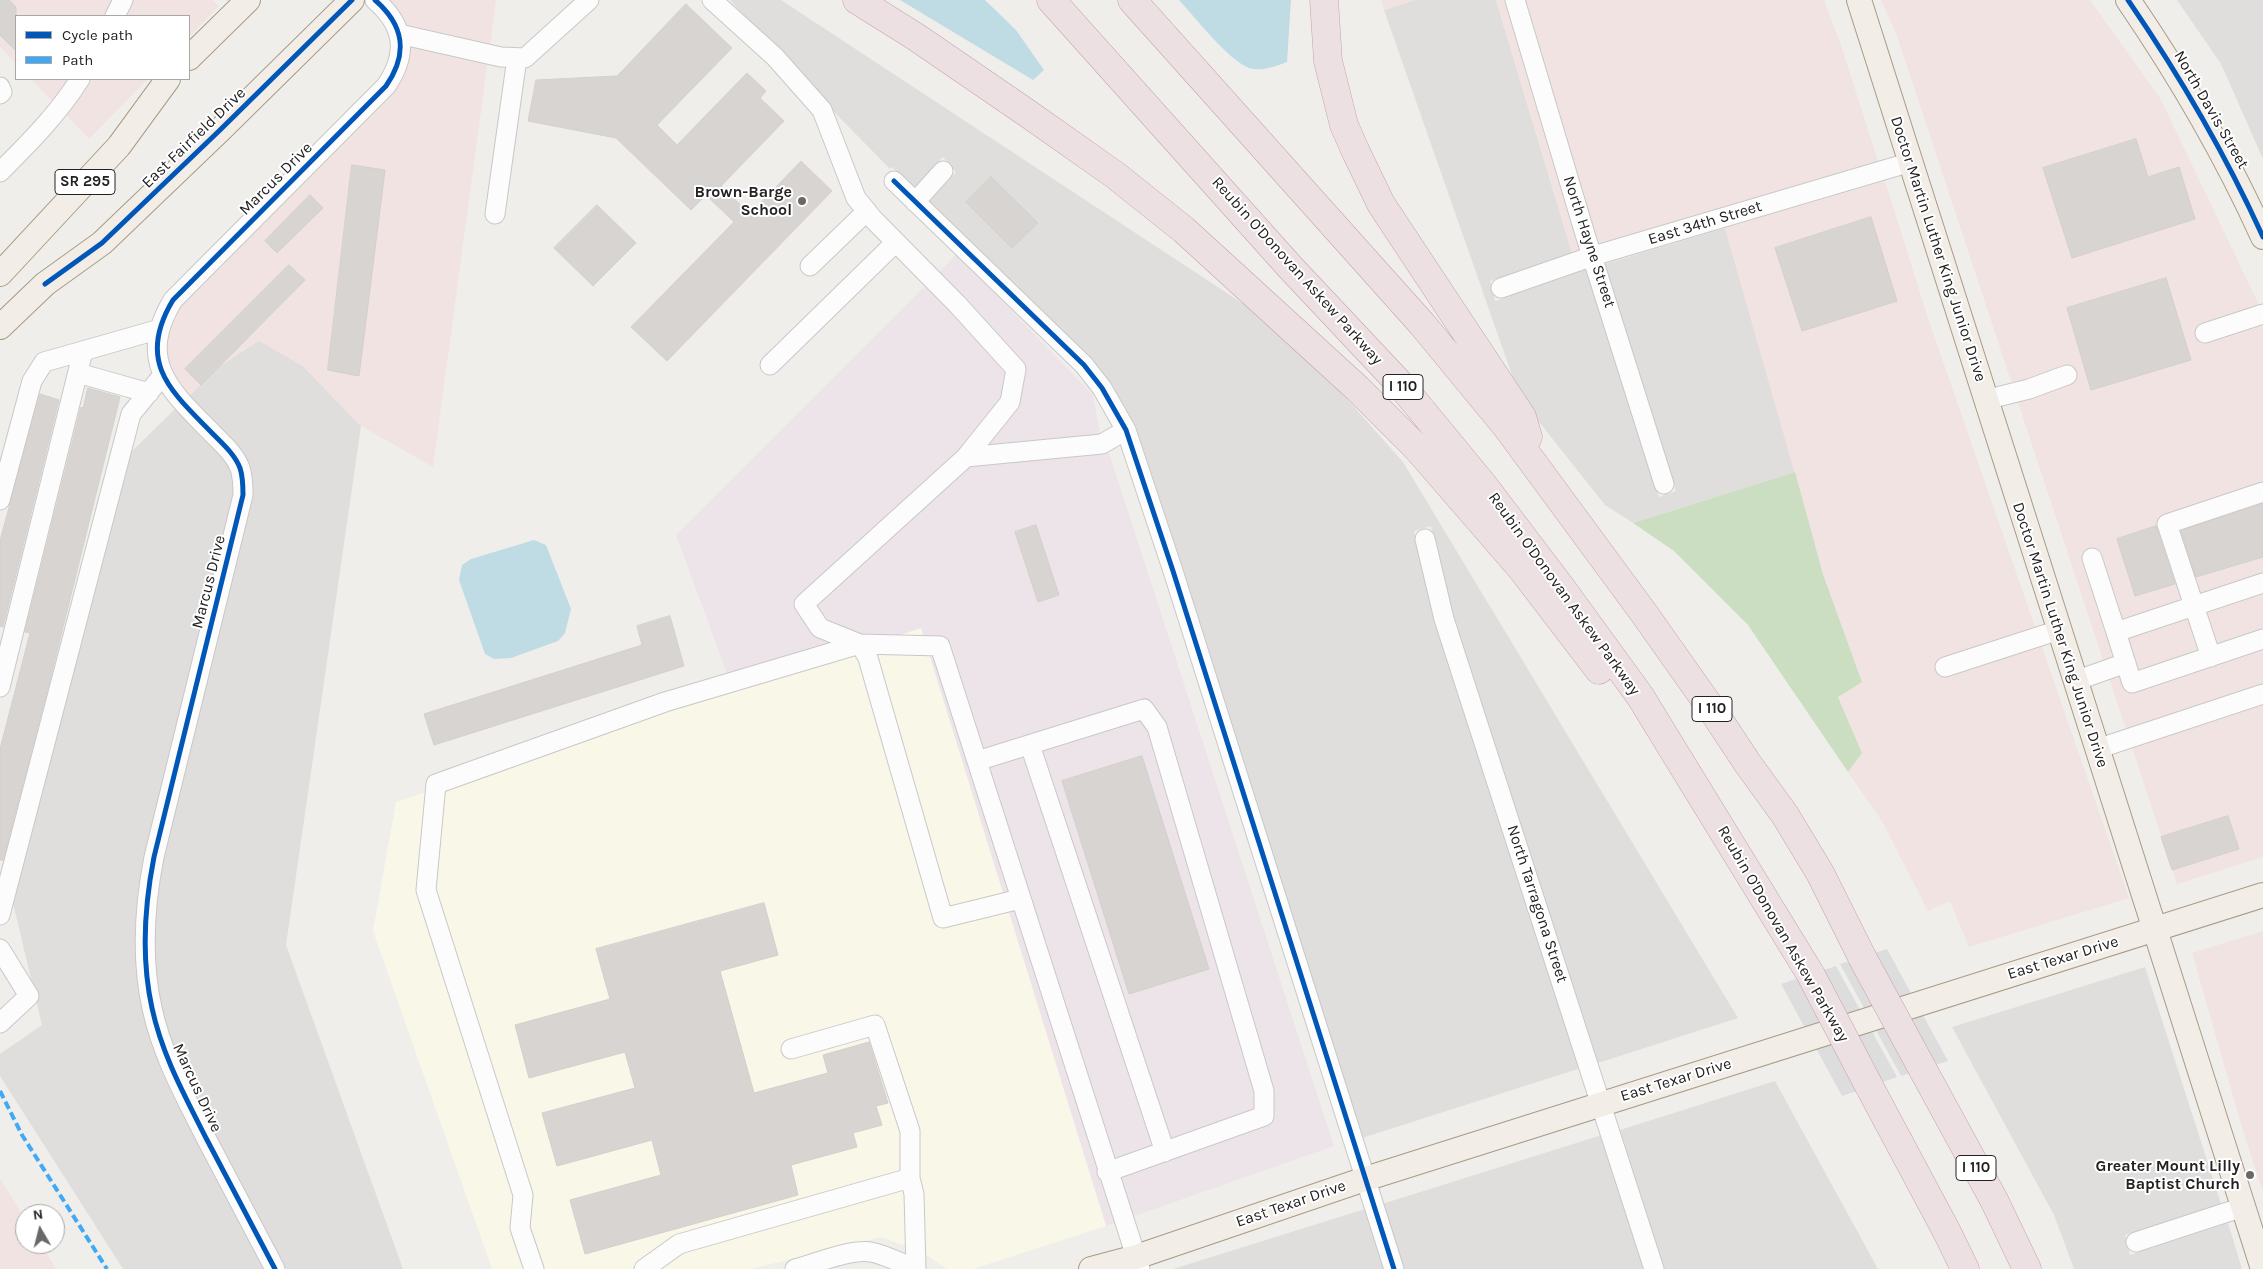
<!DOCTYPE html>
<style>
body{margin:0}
#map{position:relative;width:2263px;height:1269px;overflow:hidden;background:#f0eeeb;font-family:Karla,sans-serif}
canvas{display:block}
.legend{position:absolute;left:15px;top:15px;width:175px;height:65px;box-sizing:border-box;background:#fff;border:1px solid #a7a7a7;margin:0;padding:6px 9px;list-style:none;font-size:15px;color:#222}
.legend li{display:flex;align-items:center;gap:10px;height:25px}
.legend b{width:25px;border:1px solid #a7a7a7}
.north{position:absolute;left:15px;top:1204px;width:50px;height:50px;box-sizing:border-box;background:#fff;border:1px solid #a7a7a7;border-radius:50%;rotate:352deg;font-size:14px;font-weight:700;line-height:20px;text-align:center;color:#222}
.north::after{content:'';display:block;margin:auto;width:18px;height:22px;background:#6a6968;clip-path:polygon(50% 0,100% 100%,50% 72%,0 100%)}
</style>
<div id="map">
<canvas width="2263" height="1269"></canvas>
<ul class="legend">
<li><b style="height:6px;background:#0057b8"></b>Cycle path</li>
<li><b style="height:6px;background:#3fa9f5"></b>Path</li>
</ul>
<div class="north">N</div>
</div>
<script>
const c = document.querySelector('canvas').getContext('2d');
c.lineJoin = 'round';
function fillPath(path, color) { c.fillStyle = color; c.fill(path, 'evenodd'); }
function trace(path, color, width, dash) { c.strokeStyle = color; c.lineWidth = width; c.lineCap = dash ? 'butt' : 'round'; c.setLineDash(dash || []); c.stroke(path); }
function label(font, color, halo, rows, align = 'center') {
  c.font = font + ' Karla,sans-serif'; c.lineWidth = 4; c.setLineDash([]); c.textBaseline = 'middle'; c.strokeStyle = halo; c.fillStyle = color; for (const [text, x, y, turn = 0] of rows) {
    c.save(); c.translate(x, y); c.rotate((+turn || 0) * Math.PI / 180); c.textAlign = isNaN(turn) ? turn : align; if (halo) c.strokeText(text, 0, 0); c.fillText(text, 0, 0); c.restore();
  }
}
fillPath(new Path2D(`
 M730,0h51l490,322 44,41 88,99 335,556 -140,45 -145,-447 -22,-90 -17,5 22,91 145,446 -219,70 -228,-712 -8,-17 -17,-28 -19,-23 -161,-156 27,-30 -13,-15 -29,31 -22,-21 -2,2 -101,-103z
 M1415,0h81l76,253 -82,28 5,20 92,-32 72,228 17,-6 -71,-227 120,-36 70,244 -162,51 -28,-18 -85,-107 -136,-388z
 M2177,0h86v159l-42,-95z
 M259,340l44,26 58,60 -75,519 117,324h-118l-103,-197 -16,-43 -11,-54 -1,-28 2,-51 6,-36 91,-365 -1,-16 -3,-15 -10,-16 -50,-52 31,-30z
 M175,409l50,51 9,20v13l-89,361 -7,37 -3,38 2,49 12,58 18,46 98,187h-142l-123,-193v-22l42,-29 -29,-122 117,-450z
 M2145,967l76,237 -96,31 5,20 98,-32 14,46h-168l-20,-54 -102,-188z
 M1775,1081l103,188h-214l-44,-139z
 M1602,1135l43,134h-241l-22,-65z
 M1365,1209l20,60h-212z`), '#dfdedc');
fillPath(new Path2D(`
 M0,0h112l-8,16h-88v48l-16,-17z
 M133,0h79l7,6 -30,31v-21h-64z
 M389,0h107l-63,467 -72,-41 -58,-60 -44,-25 -39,25 -31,30 -9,-9 -12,-25 -2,-18 3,-15 11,-22 212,-213 9,-13 8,-20 1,-13 -2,-15 -7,-19z
 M1381,0h34l-31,10z
 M1496,0h10l75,250 -9,3z
 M1525,0h299l17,45 37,116 -280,83z
 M1881,0h209l70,98 103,215v544l-86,27 -280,-848z
 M31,79h37l-16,22z
 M91,79h57l-59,60 -23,-24z
 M1885,181l43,137 201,580 -160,49 -19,-46 -22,10 -45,-88 -35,-51 14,-19 -24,-57 24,-14 -39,-109 -98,-345z
 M2263,931v262l-20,-62 -51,-178z
 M0,1178l25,41v25h16l15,25h-56z`), '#f1e3e1');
fillPath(new Path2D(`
 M957,254l136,141 9,49 8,12 224,690 -228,80 -185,-597 -188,61 -57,-155z`), '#ede4e9');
fillPath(new Path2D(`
 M921,628l185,598 -133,43h-26l-25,-17 -41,-15 -130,32h-259l-119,-338 23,-129z`), '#f8f7e8');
fillPath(new Path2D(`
 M1795,472l28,102 39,108 -24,15 24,56 -14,19 -100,-147 -74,-74 -41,-28z`), '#cbdec1');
fillPath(new Path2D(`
 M900,0h85l31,30 28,40 -11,10z
 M1179,0h112l-4,62c-11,4 -25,10 -38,6 -21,-8 -54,-51 -70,-68z
 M534,540l12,5 25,64 -6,24 -7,8 -47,17 -17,1 -9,-5 -26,-74 3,-15 9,-6z`), '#bfdbe3');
fillPath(new Path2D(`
 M1887,949l61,112 -47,15 -61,-112z
 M1836,966l61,111 -55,19 -61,-112z`), '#dedddd');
const building = new Path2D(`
 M0,0h9l7,7v44l-16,-16z
 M686,4l46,44 -75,77 20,20 70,-72 19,18 -6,7 24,23 -63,65 29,28 51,-53 31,30 -165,170 -36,-34 103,-105 -28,-27 -15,15 -75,-72 -88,-17 8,-41 81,-4z
 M2136,139l12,38 31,-10 16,52 -123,39 -29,-90z
 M352,165l33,5 -26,206 -31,-6z
 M991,177l47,46 -26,25 -46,-46z
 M310,195l13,13 -46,45 -12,-12z
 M597,205l39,38 -43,43 -39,-38z
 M1871,217l26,84 -95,30 -27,-83z
 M289,265l16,15 -104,105 -16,-16z
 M2166,278l25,82 -100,30 -24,-82z
 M88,388l32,9 -72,291 -45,172h-3v-111l30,-116 -5,-1 56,-225 2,1z
 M40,394l19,6 -56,227 -3,-1v-85z
 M2263,504v53l-67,20 -15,-46z
 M1036,525l23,70 -21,7 -23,-70z
 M2156,526l19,58 -40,12 -18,-57z
 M670,616l14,50 -250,79 -10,-31 218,-69 -5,-19z
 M1142,756l67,213 -80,25 -67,-213z
 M2228,816l11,33 -67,21 -11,-33z
 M764,903l14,52 -58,16 34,122 74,-20 -5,-18 46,-13 19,61 -12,3 6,19 -29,8 4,14 -66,18 7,30 -213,59 -15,-54 91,-25 -9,-35 -95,26 -15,-53 93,-25 -10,-36 -96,26 -14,-53 95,-26 -14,-50z`);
fillPath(building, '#d7d4d2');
trace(building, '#d3d0cc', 1);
const minor = new Path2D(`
 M712,0l63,57 47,53 34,88 17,21 84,85 59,65 -6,33 -44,55
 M1515,0l70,234 79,250
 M115,16l8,-16
 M399,34l102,23 24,1 64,-58
 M0,87l2,5 -2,2
 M0,172c29,-29 58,-58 80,-93
 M894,181l190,184 18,23 24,42 47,141 221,698
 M915,202l28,-31
 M495,214l22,-156
 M810,266l57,-55
 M1501,288l92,-32 318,-94
 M2205,333l58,-19
 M770,365l126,-123
 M78,373l71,20
 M1985,400l44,-11 38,-14
 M1126,430l-24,14 -136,13 -162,147 16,24 40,16 80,2 200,623
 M0,500l32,-119 12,-19 116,-33
 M1425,539l19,80 210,650
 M2092,558l24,74 147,-49
 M2116,632l16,51 131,-44
 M2211,657l-44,-133 96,-32
 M1945,667l114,-37
 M2075,681l51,-18
 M0,687l83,-336
 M1030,745l135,407
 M2097,749l166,-55
 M977,761l167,-52 13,18 107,364v25l-157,56
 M0,915l131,-501 32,-39
 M0,949l29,47 -29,27
 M791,1049l84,-24 35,106v47
 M2136,1242l107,-35
 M275,1269c-23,-44 -46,-88 -69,-131 -21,-42 -44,-83 -54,-130 -11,-50 -8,-100 2,-151l89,-362c0,-9 0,-18 -3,-27 -5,-13 -16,-23 -26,-33 -42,-43 -79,-72 -41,-135l213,-214c22,-32 19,-60 -11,-86
 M534,1269l-14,-41 3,-33 -97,-305 10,-106 229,-82 195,-58 8,14 75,260 77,-19
 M644,1269l35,-25 231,-66 4,16 2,75
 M795,1269c22,-6 54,-20 76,-17 15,3 30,11 44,17`);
const major = new Path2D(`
 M1859,0l404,1269
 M2128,0c52,76 97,153 135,237
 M189,58l59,-58
 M0,274l119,-128 49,-67
 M0,327l45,-43 57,-41 118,-113 132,-130
 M1091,1269l45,-12 229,-78 898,-284`);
const highway = new Path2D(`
 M857,0l59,37 111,76 88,62 69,55 174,159 59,59 104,120 78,102
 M1051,0l239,267 110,117 84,102 76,100 80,110 171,279
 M1132,0l290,324 84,102 137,186 70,99 35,53 37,51 35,58 42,84
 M1324,0l4,61 16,64 11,25 26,54 141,213 6,20
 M1922,1068l72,132 33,69
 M1869,1086l78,146 18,37`);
trace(minor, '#c9c8c7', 21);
trace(major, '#a79c86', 26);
trace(highway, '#c5a2ac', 29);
trace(minor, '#fdfcfc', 19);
trace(major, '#f3ede7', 24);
trace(highway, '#ece0e2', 28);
const highwayBridge = new Path2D(`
 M1862,957l60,111
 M1811,975l58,111`);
trace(highwayBridge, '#c5a2ac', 29, []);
trace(highwayBridge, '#ece0e2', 28);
trace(new Path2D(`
 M0,1091l22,44 85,134`), '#3fa9f5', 4, [8, 4]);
trace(new Path2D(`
 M2128,0c52,76 97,153 135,237
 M894,181l190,184 18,23 24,42 47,141 221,698
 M45,284l57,-41 118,-113 132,-130
 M275,1269c-23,-44 -46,-88 -69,-131 -21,-42 -44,-83 -54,-130 -11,-50 -8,-100 2,-151l89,-362c0,-9 0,-18 -3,-27 -5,-13 -16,-23 -26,-33 -42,-43 -79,-72 -41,-135l213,-214c22,-32 19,-60 -11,-86`), '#0057b8', 5);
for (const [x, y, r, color] of [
 [802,201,5,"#6a6968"],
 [2250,1175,5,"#6a6968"]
]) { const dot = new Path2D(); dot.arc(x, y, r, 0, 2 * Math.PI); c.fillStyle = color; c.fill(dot); trace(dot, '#fff', 2); }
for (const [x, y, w] of [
 [85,182,60],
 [1403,387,40],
 [1712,709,40],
 [1976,1168,40]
]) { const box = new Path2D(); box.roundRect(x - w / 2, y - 12.5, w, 25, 4); c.fillStyle = '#fff'; c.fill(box); trace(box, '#222', 1); }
label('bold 15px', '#222', null, [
 ["SR 295",85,182],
 ["I 110",1403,387],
 ["I 110",1712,709],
 ["I 110",1976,1168]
]);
label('16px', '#222', '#fff', [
 ["North Davis Street",2211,110,60],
 ["East Fairfield Drive",194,138,-44],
 ["Marcus Drive",276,179,-45],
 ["East 34th Street",1705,223,-17],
 ["North Hayne Street",1589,242,72],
 ["Doctor Martin Luther King Junior Drive",1938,249,72],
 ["Reubin O'Donovan Askew Parkway",1297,271,48],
 ["Marcus Drive",209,582,-76],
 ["Reubin O'Donovan Askew Parkway",1564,594,54],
 ["Doctor Martin Luther King Junior Drive",2060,635,72],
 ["North Tarragona Street",1537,904,72],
 ["Reubin O'Donovan Askew Parkway",1783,934,60],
 ["East Texar Drive",2063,958,-17],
 ["East Texar Drive",1676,1080,-17],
 ["Marcus Drive",197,1088,65],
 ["East Texar Drive",1291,1204,-19]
]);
label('bold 16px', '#222', '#fff', [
 ["Brown-Barge",792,192],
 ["School",792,210],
 ["Greater Mount Lilly",2240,1166],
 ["Baptist Church",2240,1184]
], 'right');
</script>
